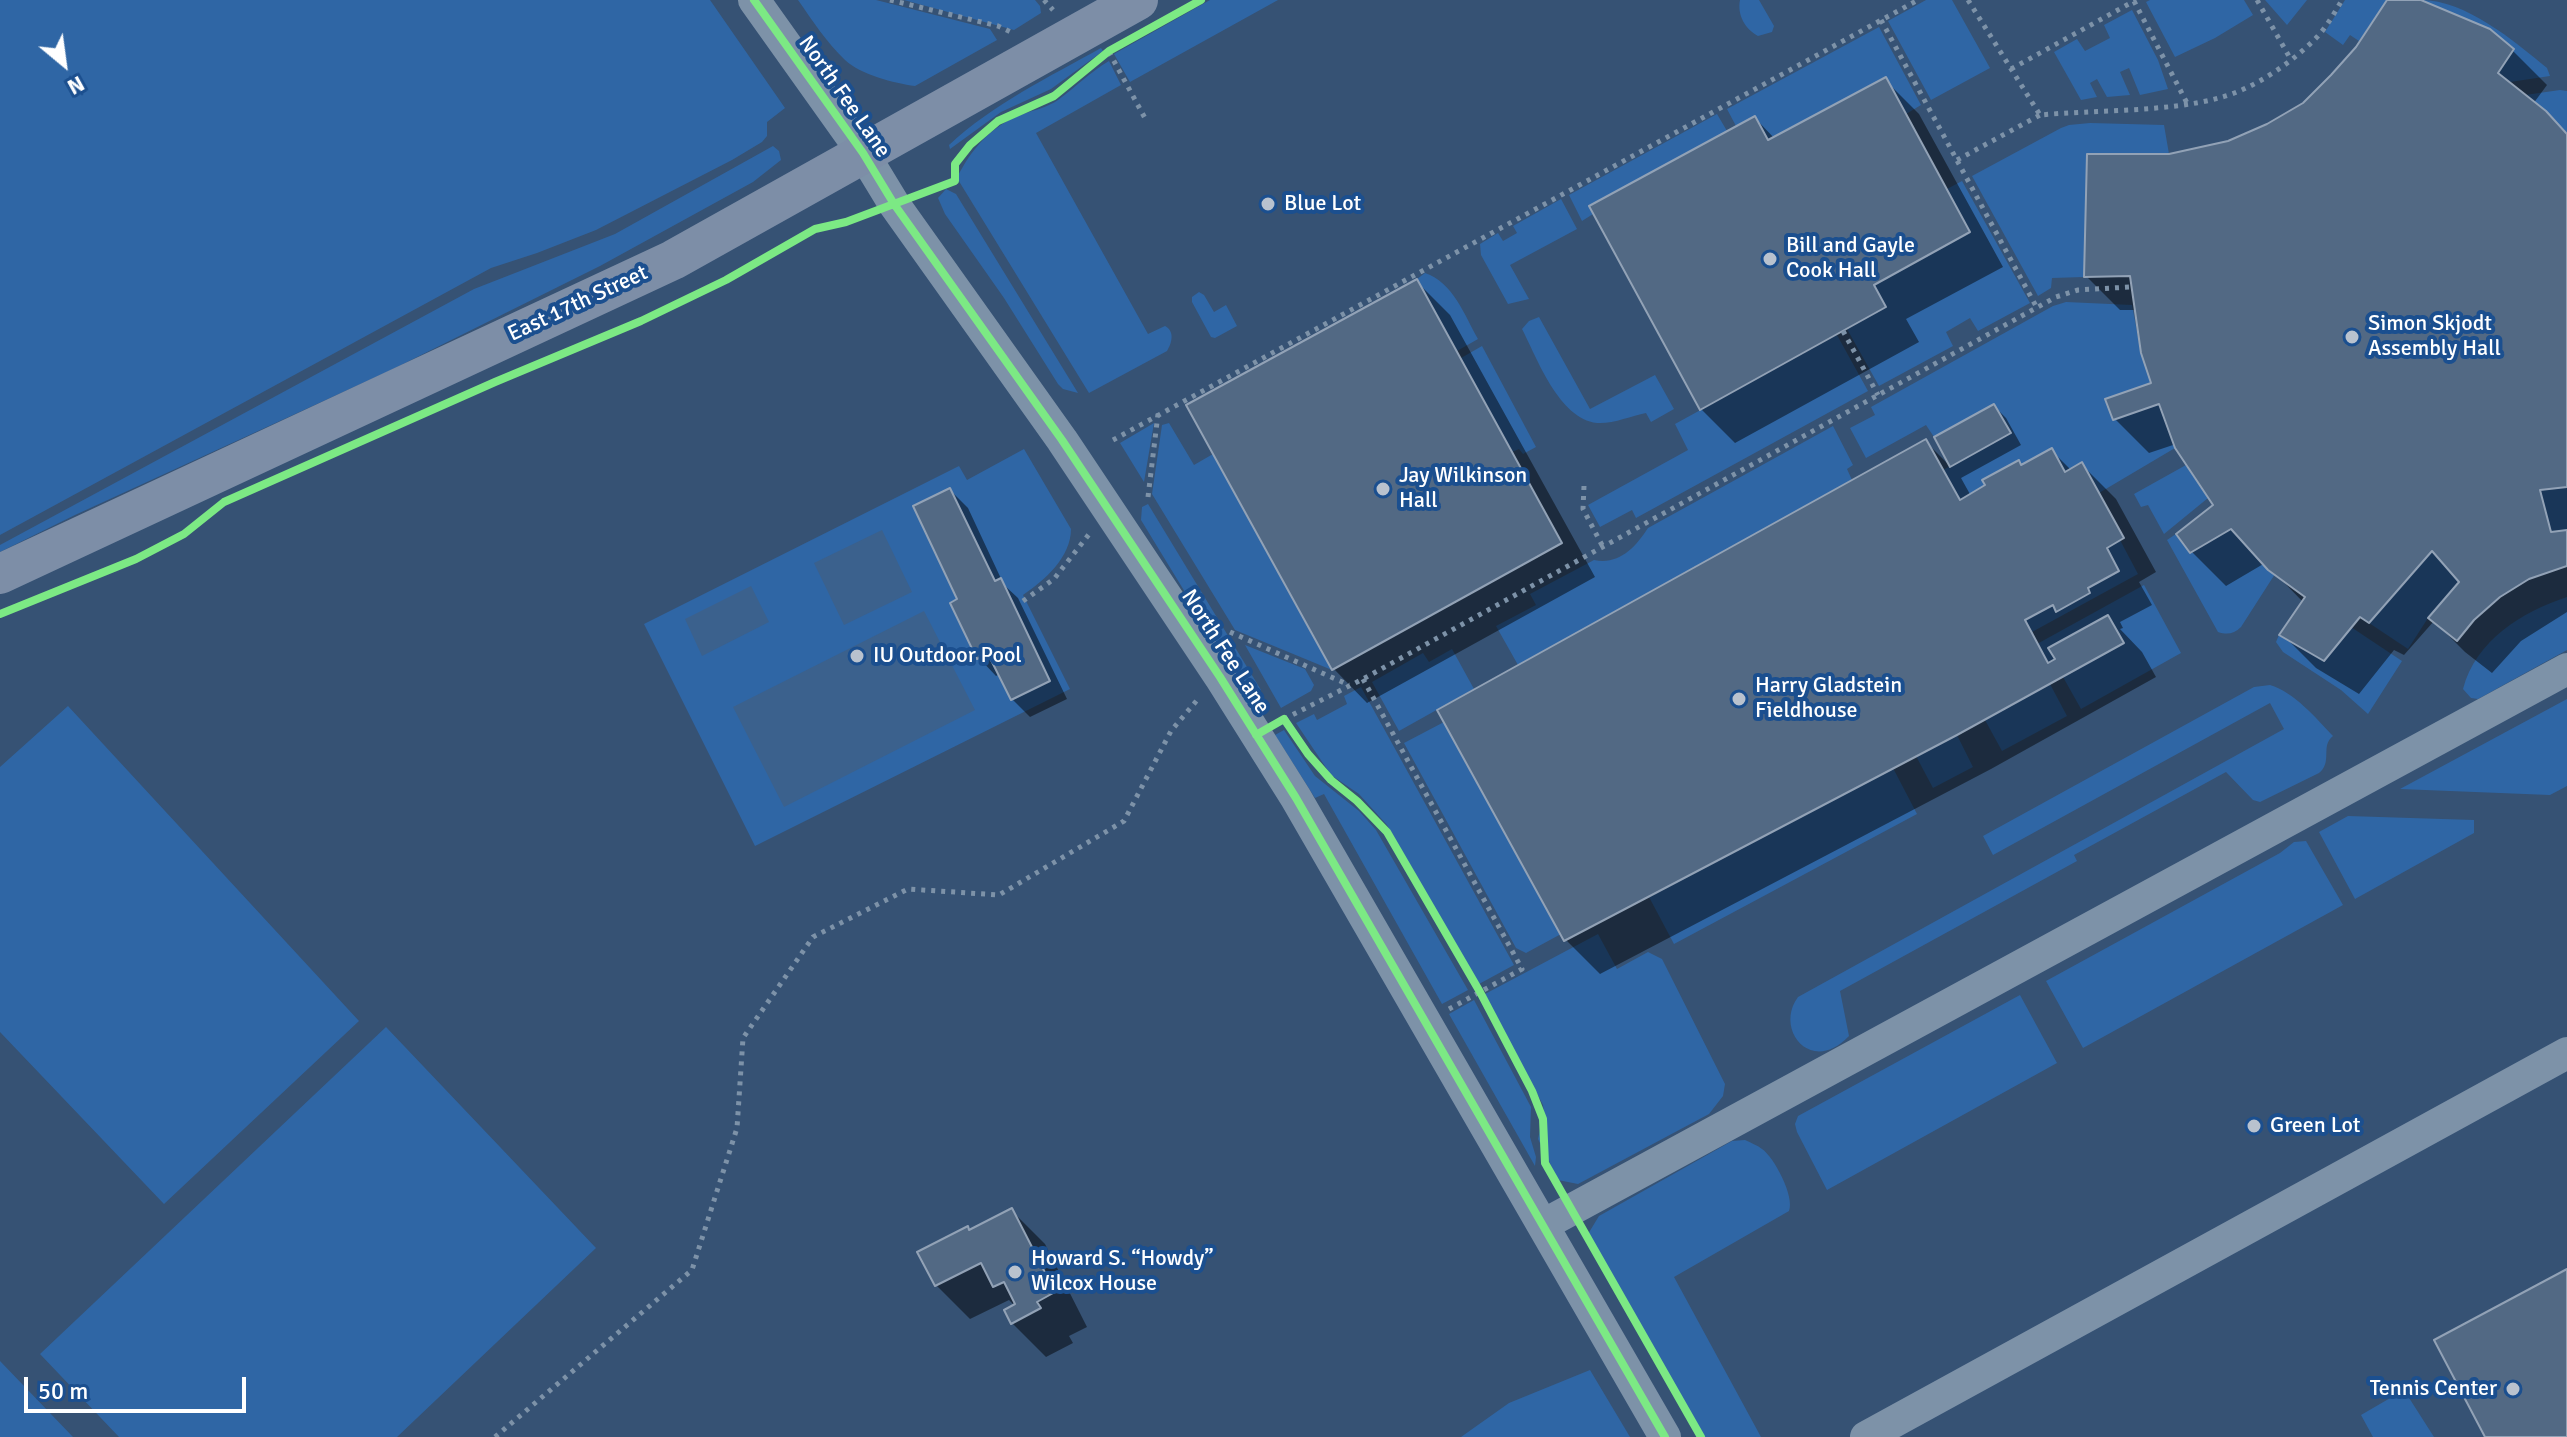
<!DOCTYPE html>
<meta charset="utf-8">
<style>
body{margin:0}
#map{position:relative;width:2567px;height:1437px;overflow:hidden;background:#365274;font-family:Signika,sans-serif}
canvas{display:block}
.north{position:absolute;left:24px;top:24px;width:80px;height:80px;-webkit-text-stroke:6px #1b4f8f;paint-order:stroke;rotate:151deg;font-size:22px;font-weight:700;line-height:32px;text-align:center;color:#fff}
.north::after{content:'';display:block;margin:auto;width:28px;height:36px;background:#fff;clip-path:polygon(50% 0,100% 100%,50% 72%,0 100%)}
.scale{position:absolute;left:24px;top:1377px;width:222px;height:36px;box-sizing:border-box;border:4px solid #fff;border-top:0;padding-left:10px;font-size:24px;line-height:28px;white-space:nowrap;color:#fff;-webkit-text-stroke:6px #1b4f8f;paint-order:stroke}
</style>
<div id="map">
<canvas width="2567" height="1437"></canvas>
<div class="north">N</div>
<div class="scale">50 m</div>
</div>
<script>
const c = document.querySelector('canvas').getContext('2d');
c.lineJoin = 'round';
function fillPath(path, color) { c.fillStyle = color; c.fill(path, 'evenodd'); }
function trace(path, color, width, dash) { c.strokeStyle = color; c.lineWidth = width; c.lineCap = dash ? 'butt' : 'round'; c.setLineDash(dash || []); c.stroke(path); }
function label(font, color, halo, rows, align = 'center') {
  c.font = font + ' Signika,sans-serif'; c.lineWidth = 8; c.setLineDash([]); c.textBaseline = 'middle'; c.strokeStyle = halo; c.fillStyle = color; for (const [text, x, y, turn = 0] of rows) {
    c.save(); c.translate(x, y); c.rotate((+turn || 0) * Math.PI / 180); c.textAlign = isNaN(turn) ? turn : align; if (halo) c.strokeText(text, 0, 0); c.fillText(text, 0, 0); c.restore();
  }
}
fillPath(new Path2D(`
 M0,0h710l75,108 -18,14v14l-5,6 -30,18 -136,70 -59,23 -46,15 -491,267z
 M798,0h78l114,29 7,11 -82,46c-21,-3 -54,-11 -70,-26 -18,-17 -33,-40 -47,-60z
 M904,0h131l5,6 1,7 -27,17z
 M1210,0h68l-148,82 -16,-28z
 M1740,0h19l15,26 -2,6 -14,4c-13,-7 -21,-21 -18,-36z
 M1926,0h26l38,68 -59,32 -43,-79z
 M2150,0h94l9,15 -38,23 -40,19 -29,-55z
 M2265,0h42l-20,25z
 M2345,0h42l-28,41 -9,-6 -7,10 -18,-13z
 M2421,0c45,0 93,41 126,68l3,8 -40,6 -12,-9 16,-24z
 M2132,10l26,50 10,29 -28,6 -11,-27 -9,4 10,23 -23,2 -10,-18 -7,4 7,14 -16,3 -27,-48 23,-13 8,12 25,-13 -6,-13z
 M1879,27l42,78 -15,9 -21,-37 -117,63 -13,-24 -19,10 -9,-17z
 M1101,48l2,3 -52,38 -50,23 -51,37 -1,-4c44,-41 100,-68 152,-97z
 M1109,61l12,24 -85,48 112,201 17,-8c10,5 7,17 2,25l-78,42 -132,-215c14,-29 35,-53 66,-64 12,-4 25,-7 35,-14 18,-13 32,-28 51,-39z
 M2560,90l7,1v43l-42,-39z
 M1717,114l10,17 -138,75 4,8 -11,7 -13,-26z
 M2090,123l74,2 5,29h-82l-3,123 -32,1 -1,10 -13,8 -66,-120 89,-48 8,-3z
 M773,146l6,5 2,9 -28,22 -153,84 -209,104 -316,145 -75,37v-7l474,-256 141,-55z
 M1962,181l68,122 -52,28 -8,-13 -24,14 7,14 -74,40 -32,-57 39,-22 -12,-22 96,-53 -23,-43z
 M946,189l10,5 122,199 -15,-4 -5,-5 -54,-86 -59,-84 -7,-16z
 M1561,199l16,30 -67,36 19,34 -21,5 -27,-49 -1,-11 18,-11 5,8 14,-8 -4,-7z
 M1425,273c28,9 40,43 53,66l-21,12 -40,-72z
 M1199,292l5,3 10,17 12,-7 11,21 -22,12 -4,-1 -19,-35v-5z
 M2066,302l66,3 9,48 10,30 -46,16 9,21 45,-16 16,44 -76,45 -17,-30 -17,9 -13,-23 -31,16 -3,-5 -35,20 2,5 -25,15 -17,-30 67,-37 -16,-29 -60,33 -8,-12 -60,33 -16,-30 25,-13 -4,-8 182,-101z
 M1539,317l51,92 65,-34 19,34 -23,13 -5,-9c-15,3 -33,11 -49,10 -38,-4 -60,-65 -75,-94l7,-8z
 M1837,335l31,56 -232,127 -4,-8 -32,17 -12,-22 100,-55 -13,-26z
 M1482,346l54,101 -13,7 -4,-5 -7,3 -51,-94z
 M1154,423l-10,59 -24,-39z
 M1169,423l25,42 19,-11 119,216 -97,-40 -83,-136 10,-69z
 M1833,426l20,39 -6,4 5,11 -334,185 -22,-39 40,-21 -6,-11 64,-34c25,5 41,-12 54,-32z
 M1024,449l47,80c0,28 -26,51 -48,66l47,94 -315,157 -111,-222 315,-158 8,14z
 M2186,465l22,33 -44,36 -16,-29 -7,2 -7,-13z
 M2567,487v43l-16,2 -11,-42z
 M1148,504l113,186 -12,7 -108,-177 1,-13z
 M2231,529l44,45 -34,53c-7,7 -14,8 -23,5l-51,-92 9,-6 15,19z
 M2120,540l18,34 -106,58 -7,-12 28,-15 3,6 34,-18 -2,-5 31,-17 -12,-23z
 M2432,551l27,31 -31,36 -20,31 -39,-26z
 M2144,585l37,68 -100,56 -18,-32 60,-34 -14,-27 -60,32 6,11 -7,4 -11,-19z
 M2567,597v53l-89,49 -7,-1 -8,-9c13,-49 59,-77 104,-92z
 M2351,627l51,34 -34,53 -27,-24 -58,-38 -7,-10 3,-7 45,26z
 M1245,645l60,24 9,16 -3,6 -30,17z
 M1452,649l22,40 -75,42 -27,-49 51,-29 6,9z
 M2050,684l17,32 -65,35 -17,-31z
 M2270,685c24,7 46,33 63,51 -13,10 0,26 -14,37l-59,29 -7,-2 -27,-28 -152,83 3,6 -237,130 9,45c-38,40 -75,-7 -51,-39l486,-268 -14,-26 -277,152 -10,-19 271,-149z
 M1361,687l153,278 -35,19 -92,-159 -28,-31 -28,-19 -35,-52 18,-9 3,6 30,-16 -3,-8z
 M2567,699v87l-17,9 -150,-6z
 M68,706l291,315 -195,183 -164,-172v-265z
 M1444,722l117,212 -35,19 -10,-5 -112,-205z
 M1284,730l31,46 44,35 17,19 92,160 -26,14 -118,-210 -9,4 -40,-63z
 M1957,735l16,32 -40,21 -17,-32z
 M1893,768l24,46 -243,130 -25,-47z
 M2348,816l126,4v13l-119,66 -36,-67z
 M2306,841l37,64 -260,143 -37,-67 234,-128 14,-11z
 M1598,934l19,35 31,-17 14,7 63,125 -2,12 -14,18 -131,70 -20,-4 -20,-41 6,-27 -1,-7 -58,-111z
 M2020,995l37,68 -230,127 -30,-58 -2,-8 3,-8z
 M1474,1000l57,107 -1,30 6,20 -1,9 -86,-152z
 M386,1027l210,221 -199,189h-278l-79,-83z
 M1745,1140c6,3 12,5 17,9 12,8 33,48 27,62l-115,66 87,160h-57l-116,-203 11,-18 133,-75z
 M0,1361l73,76h-73z
 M1590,1370l40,67h-169l48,-34z
 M2404,1390l30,47h-61l-12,-22z`), '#2f66a5');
fillPath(new Path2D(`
 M882,530l30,62 -68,33 -30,-62z
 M751,586l18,36 -67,34 -17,-37z
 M924,611l51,99 -191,97 -51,-100z`), '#3b618d');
fillPath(new Path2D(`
 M2389,0h26l98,51 34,34 -14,19 34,31v477l-46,29 -29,32 -27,-21 -31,-31 -30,34 -10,-5 -35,44 -43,-26 -34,-34 22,-31 -39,-40 -39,23 -34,-34 23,-47 -39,-61 -27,9 -34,-34 39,-35 -17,-74h-17l-34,-34 69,-118 74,-15 57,-27 19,-12 52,-56z
 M1885,80l34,34 84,153 -97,52 13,23 -184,101 -34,-34 54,-291 20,21z
 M1416,281l34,34 145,262 -228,126 -33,-34z
 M1994,406l12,12 15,27 -60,33 10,18 81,-45 20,20 10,-6 34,34 40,73 -17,10 13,23 -32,17 3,6 -3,1 22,23 14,25 -165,92 -391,205 -34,-34 360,-498 25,25 -14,-29z
 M950,490l18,18 36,77 14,13 49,101 -37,18 -18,-18 -12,-25 -4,2 -17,-18 -19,-58z
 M1011,1210l34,34 42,83 -18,9 4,7 -27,14 -34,-34 3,-17 -6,-6 -39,19 -34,-34 34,-53z`), '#0007');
const building = new Path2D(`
 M2387,0h34l69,29 24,20 -16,24 48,38 21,23v353l-27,3 11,42 16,-2v36l-38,13 -29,18 -26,23 -17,21 -29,-23 31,-36 -27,-31 -63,72 -9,-6 -36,44 -45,-26 26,-38 -37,-27 -37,-41 -41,24 -14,-19 37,-29 -38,-57 -16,-44 -46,16 -8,-21 46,-16 -10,-30 -11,-77 -46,1 3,-123h82l59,-13 39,-17 36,-21 28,-28 25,-28z
 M1886,77l84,155 -96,53 12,22 -186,103 -111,-204 166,-90 13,24z
 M1417,279l145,264 -230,127 -146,-265z
 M1994,404l17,29 -61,34 -16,-30z
 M1926,439l34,61 25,-15 -3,-5 37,-20 2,5 31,-17 13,24 17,-10 42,76 -17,10 12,23 -31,17 2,5 -34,19 -3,-7 -28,15 23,43 7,-4 -7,-11 60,-33 16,28 -167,92 -393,206 -127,-231z
 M950,488l45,93 6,-3 49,103 -39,19 -23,-46 -11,5 -27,-56 7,-4 -44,-93z
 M1012,1208l43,84 -18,10 4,6 -30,16 -7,-14 11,-6 -11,-22 -11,5 -12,-24 -46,23 -18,-34 51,-26 1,4z
 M2567,1269v168h-82l-51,-97z`);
fillPath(building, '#526984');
trace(building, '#92a2b6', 2);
trace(new Path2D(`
 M890,0l108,26 15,7
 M1044,0l9,10
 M1968,0l72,115c55,-5 127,-3 179,-17 35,-9 74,-36 99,-62 9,-10 17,-24 24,-36
 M2257,0l33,58
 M2134,1l54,104
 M1881,20l156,288
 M1109,52l37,68
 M2011,69l125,-69
 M1957,160l83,-45
 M1843,331l35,64
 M1113,440l805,-440
 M1584,486l-1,23 20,38
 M1148,497l10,-83
 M1023,601l31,-22 36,-46
 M1230,632l119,53
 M1363,679l159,290 -73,40
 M1284,719l79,-40 693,-382 22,-7 52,-3
 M495,1437l197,-167 45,-142 6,-90 70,-101 95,-48 91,6 125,-74 47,-90 27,-32`), '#7d92a8', 5, [4, 6]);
trace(new Path2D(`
 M754,0l109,153 31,51 168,236 158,237 76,121 369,639
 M1543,1225l1024,-556
 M1866,1437l701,-384`), '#7d92a8', 32);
trace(new Path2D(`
 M0,574l673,-314 465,-260`), '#7d8ea7', 40);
trace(new Path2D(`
 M754,0l109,153 31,51 168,236 158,237 76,121 369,639
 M0,614l136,-55 48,-25 40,-32 271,-120 146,-61 85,-41 89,-51 31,-7 109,-41v-17l15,-19 28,-24 56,-25 55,-45 92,-51
 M1256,735l28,-16 24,35 23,26 26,21 30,31 93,160 52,99 11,28 2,44 156,274`), '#7ce984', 8);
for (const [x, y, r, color] of [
 [1268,204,8,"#b9c2ce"],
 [1770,259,8,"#b9c2ce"],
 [2352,337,8,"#b9c2ce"],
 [1383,489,8,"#b9c2ce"],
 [857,656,8,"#b9c2ce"],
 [1739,699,8,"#b9c2ce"],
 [2254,1126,8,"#b9c2ce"],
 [1015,1272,8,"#b9c2ce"],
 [2513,1389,8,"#b9c2ce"]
]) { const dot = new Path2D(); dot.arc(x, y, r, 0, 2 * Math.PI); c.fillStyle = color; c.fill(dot); trace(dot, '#1b4f8f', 3); }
label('22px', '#fff', '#1b4f8f', [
 ["North Fee Lane",844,97,55],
 ["East 17th Street",578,304,-25],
 ["North Fee Lane",1225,652,57]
]);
label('22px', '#fff', '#1b4f8f', [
 ["Blue Lot",1284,204],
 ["Bill and Gayle",1786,246],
 ["Cook Hall",1786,271],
 ["Simon Skjodt",2368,324],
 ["Assembly Hall",2368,349],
 ["Jay Wilkinson",1399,476],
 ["Hall",1399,501],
 ["IU Outdoor Pool",873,656],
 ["Harry Gladstein",1755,686],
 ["Fieldhouse",1755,711],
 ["Green Lot",2270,1126],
 ["Howard S. “Howdy”",1031,1259],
 ["Wilcox House",1031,1284],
 ["Tennis Center",2497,1389,"right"]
], 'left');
</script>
